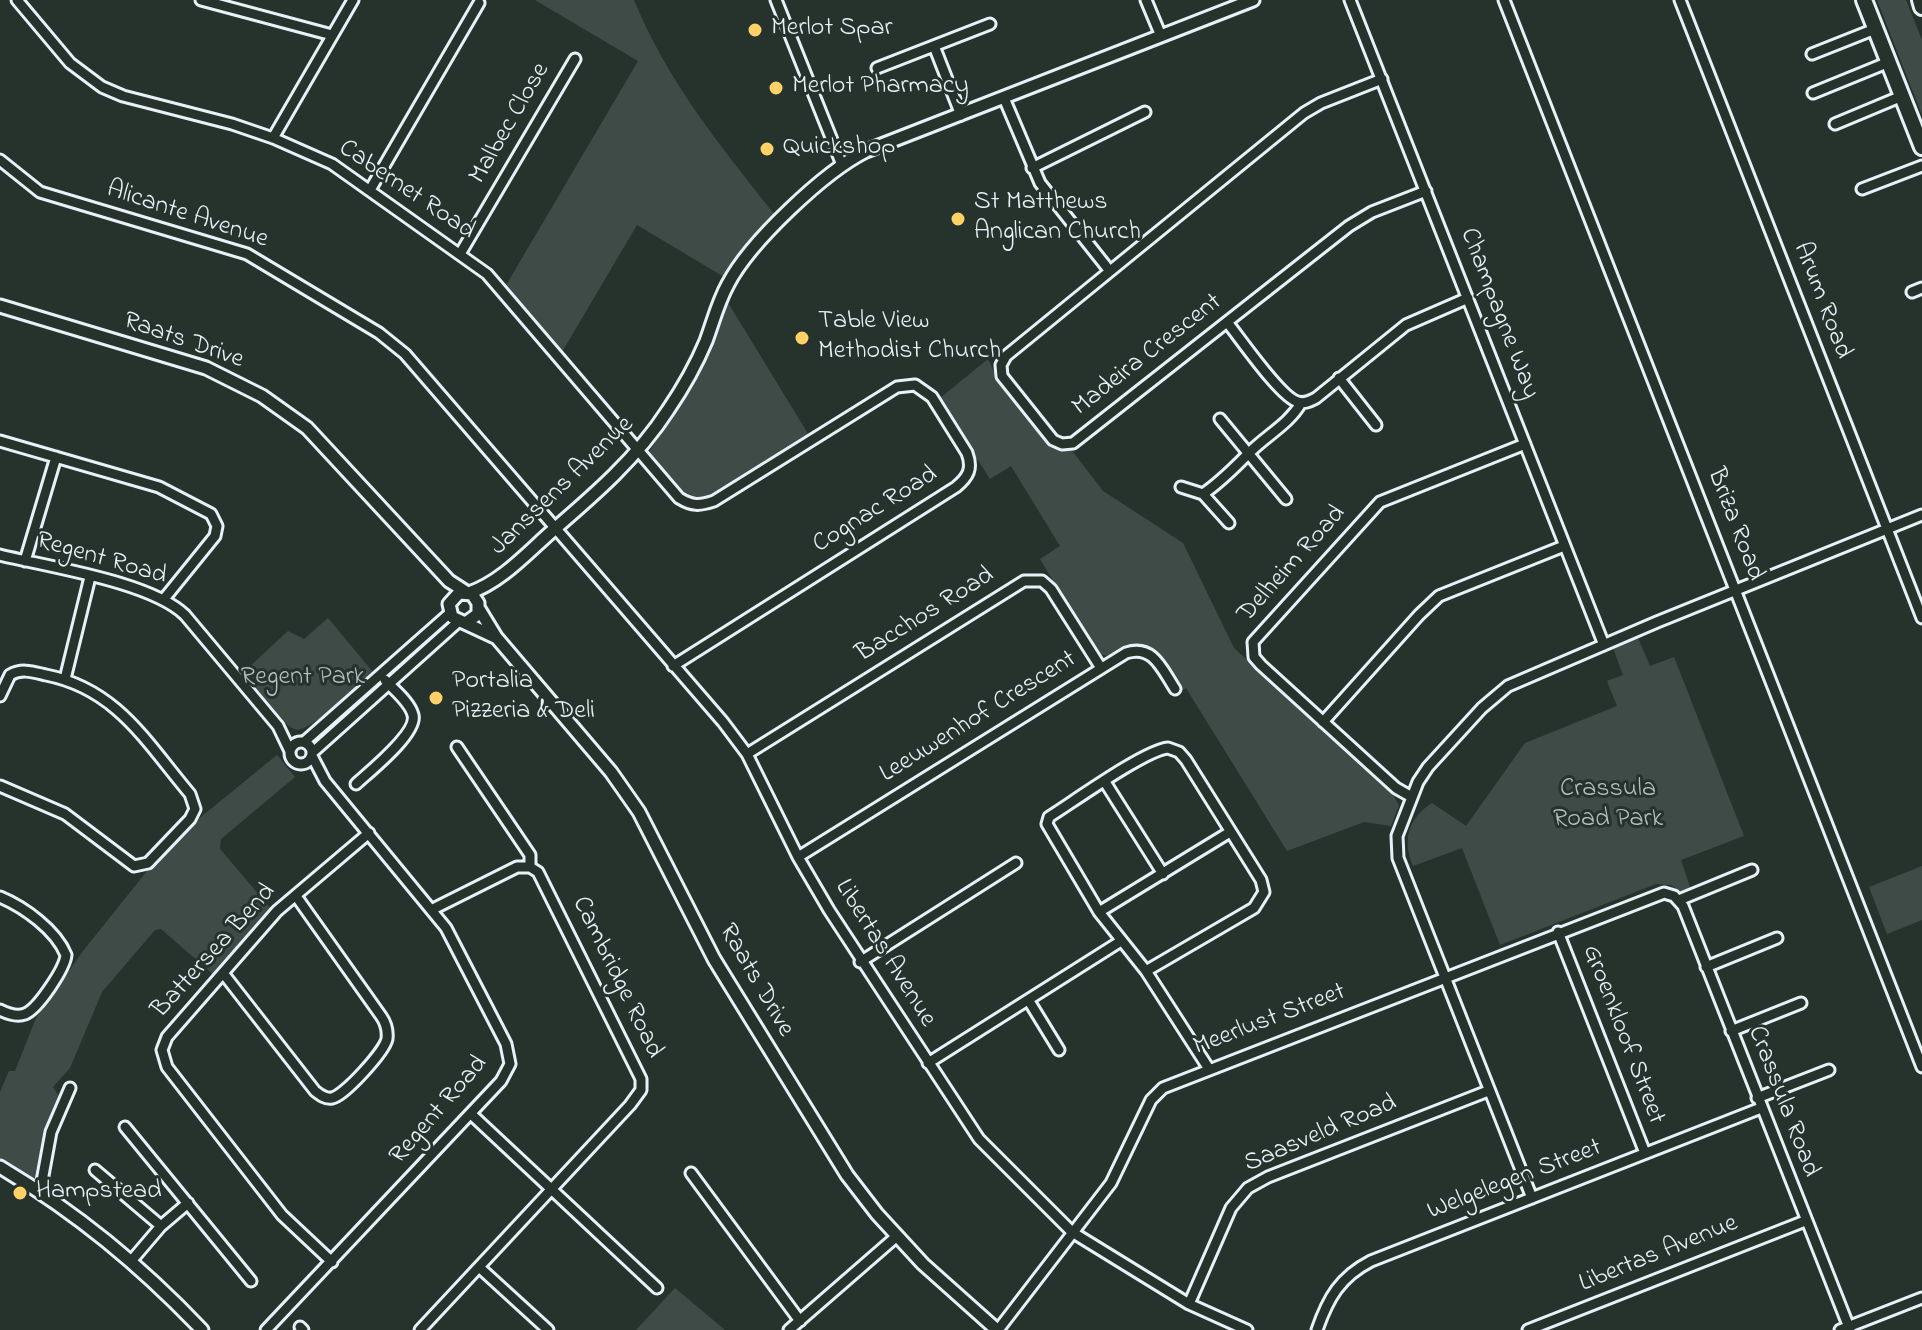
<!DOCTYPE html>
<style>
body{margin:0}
canvas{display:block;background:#26332d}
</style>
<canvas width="1922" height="1330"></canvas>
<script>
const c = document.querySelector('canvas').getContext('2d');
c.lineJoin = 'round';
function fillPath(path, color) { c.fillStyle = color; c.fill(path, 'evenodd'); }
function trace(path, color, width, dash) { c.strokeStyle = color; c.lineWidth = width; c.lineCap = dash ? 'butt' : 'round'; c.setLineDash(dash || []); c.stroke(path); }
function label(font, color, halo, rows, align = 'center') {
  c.font = font + ' "Indie Flower",sans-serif'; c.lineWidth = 6; c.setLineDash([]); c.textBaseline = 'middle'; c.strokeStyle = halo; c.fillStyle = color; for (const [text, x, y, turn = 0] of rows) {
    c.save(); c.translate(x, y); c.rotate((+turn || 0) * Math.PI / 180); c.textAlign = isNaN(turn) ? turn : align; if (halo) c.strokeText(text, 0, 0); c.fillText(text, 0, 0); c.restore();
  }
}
fillPath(new Path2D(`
 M535,0h99c33,81 87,147 141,215l-41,46 -10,16 -87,-52 -75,127 -57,-65 133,-226z
 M1877,0h29l16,40v75z
 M727,301l83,136 -98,61c-6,1 -13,3 -19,2 -13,-4 -41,-37 -43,-49l52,-86z
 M988,359l10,21 53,64 7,4h12l33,43 80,52 51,105 156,141 9,16 -8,21 -27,-4 -77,29 -101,-163 -5,3c-7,-12 -15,-29 -25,-38 -22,-20 -41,14 -60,-2l-56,-92 20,-13 -49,-80 -21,13 -51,-80z
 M328,618l44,53c-12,12 -64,65 -78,58 -15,-7 -35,-38 -46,-52v-9l40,-37 16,8z
 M1638,638l12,28 24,-9 70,179 -63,24 10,30 -9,3 -11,-8 -15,-1 -156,61 -38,-97 -49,18c-11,-25 -5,-48 19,-63l34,23 59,-83 92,-37 -10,-25 16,-6 -10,-27z
 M277,755l18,22 -74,62 -1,10 52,61 -57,66 -54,-47 -6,1 -53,62 -32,76 -17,19 7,11 -15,38v16l-7,29 -38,-23v-66l9,-21h6l21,-53 47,-67 68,-85 40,-41z
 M1922,866v54l-35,14 -18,-47z
 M675,1288l50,42h-89z`), '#3e4b47');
const minor = new Path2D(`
 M17,0l53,63 32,24 21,9 109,28 41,14 59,26 155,110 192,224c13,8 20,8 35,3l183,-114 18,-2 17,12 35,56c6,16 1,24 -11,34l-283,179
 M201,0l131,35
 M776,0l66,165
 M1146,0l15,36
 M1350,0l254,645
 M1504,0l418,1067
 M1680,0l242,618
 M934,46l27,69
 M1812,54l63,-25
 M877,68l113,-44
 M1382,79l-61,24 -17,10 -298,243 -5,9 1,11 51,64 9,4 11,-1 276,-217 23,-14 54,-21
 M1813,93l76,-31
 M1004,98l36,85 69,87
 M1835,124l67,-28
 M273,138l80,-138
 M0,160l40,32 207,62 132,79 26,21 318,368 24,32 51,103 31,53 150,229 93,93 117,72 58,26
 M1032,168l113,-56
 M1862,189l60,-23
 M370,190l109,-187
 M460,254l115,-195
 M1912,292l10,-4
 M1227,322c13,16 54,76 71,80 7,2 12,-1 18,-4l90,-73 62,-27
 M1339,378l37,47
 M1220,419l66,80
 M0,441l159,46 52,27 6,12 -2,10 -51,63
 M1181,487l22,7c19,-13 32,-27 47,-42 17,-17 39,-28 51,-49
 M1203,494l26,29
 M0,555c49,12 151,27 185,60l93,111 12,25
 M25,561l31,-104
 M65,679l25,-102
 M0,696l10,-21c12,-7 23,-3 36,0 71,14 100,67 144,119l5,15 -5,10 -42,44 -14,3 -69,-52 -65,-28
 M1323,722l96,-107 20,-19 125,-50
 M290 753a11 11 0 1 1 22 0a11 11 0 1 1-22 0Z
 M304,742l146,-129
 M457,747l73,108v12
 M313,752l145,-130
 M747,754l277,-173h18l9,8 50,79
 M1105,782l58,92
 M356,784c13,-12 62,-51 57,-69 -3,-13 -20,-26 -28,-35
 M1410,796l-14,-8 -135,-123 -7,-8 -1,-15 127,-140 145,-58
 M798,857l328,-204c27,-9 36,16 49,36
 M0,897c24,10 56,33 66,58 -1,13 -28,54 -41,59 -8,3 -17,0 -25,-4
 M1679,900l73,-30
 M1099,912l131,-80
 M1558,932l87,221
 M860,962l156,-99
 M1706,967l71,-29
 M1146,971l108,-63 10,-16 -3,-12 -75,-120 -7,-8 -11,-4c-23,2 -95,54 -119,69l-2,7 52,88 47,59 63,98
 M223,973l92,118c5,4 10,8 17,7 12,-2 52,-46 55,-59 1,-9 -1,-16 -6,-23l-85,-120
 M1029,1001l30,49
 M1731,1031l70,-28
 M928,1063l193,-122
 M1757,1098l72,-28
 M471,1114l186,174
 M125,1127l126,154
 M95,1170l66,56
 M691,1173l109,148
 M40,1192l11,-60 19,-44
 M1532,1198l-134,-340 -1,-22 21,-54 10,-15 54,-59 26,-22 149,-64 265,-107
 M132,1260l29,-34 27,-23
 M332,1262l-50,-47 -115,-148 -5,-17 5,-13 110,-126 92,-78
 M479,1267l69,63
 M1189,1304l42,-96 17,-20 20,-11 220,-86
 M300,1327l3,3
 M266,1330l235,-249 9,-17 -4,-20 -60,-116 -121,-147 -13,-25
 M420,1330l210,-225 11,-15v-11l-103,-207 -8,-5h-13l-84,42
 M789,1330l108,-94
 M998,1330l113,-147 40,-83 12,-12 501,-195 10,3 9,10 167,424
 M1317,1330c11,-32 23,-53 54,-69l390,-153
 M1528,1330l277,-109
 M1840,1330l82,-32`);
const tertiary = new Path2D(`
 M0,306l206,62 56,28 45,32 142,153 17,11
 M469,593c32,-11 57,-39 82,-61 43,-37 86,-74 117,-122 15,-22 28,-45 38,-69 7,-19 12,-39 22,-57 22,-42 96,-112 138,-133l387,-151
 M479,609l17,28 115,135 28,40 75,147 133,216 30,39 46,50 74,66
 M467,622l11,-8v-11l-6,-9 -13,-1 -10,11 3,13 43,20
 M0,1167c77,46 140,98 202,163`);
const primary = new Path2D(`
 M1864,0l58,147
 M1920,0l2,7`);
trace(minor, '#e8f1f8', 15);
trace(tertiary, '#e8f1f8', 17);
trace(primary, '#e8f1f8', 20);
trace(minor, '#26332d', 9);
trace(tertiary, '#26332d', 11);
trace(primary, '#26332d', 14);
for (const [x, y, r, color] of [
 [755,30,8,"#ffd166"],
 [776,88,8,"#ffd166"],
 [767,149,8,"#ffd166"],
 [958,219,8,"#ffd166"],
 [802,338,8,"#ffd166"],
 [436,698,8,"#ffd166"],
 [20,1193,8,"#ffd166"]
]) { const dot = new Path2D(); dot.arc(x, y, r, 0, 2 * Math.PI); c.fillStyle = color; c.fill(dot); trace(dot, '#26332d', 3); }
label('26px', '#e8f1f8', '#26332d', [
 ["Merlot Spar",771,30],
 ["Merlot Pharmacy",792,88],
 ["Quickshop",783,149],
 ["St Matthews",974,204],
 ["Anglican Church",974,234],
 ["Table View",818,323],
 ["Methodist Church",818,353],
 ["Portalia",452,683],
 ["Pizzeria & Deli",452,713],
 ["Hampstead",36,1193]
], 'left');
label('26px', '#e8f1f8', '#26332d', [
 ["Malbec Close",511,124,-60],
 ["Cabernet Road",406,191,34],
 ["Alicante Avenue",187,216,18],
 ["Arum Road",1821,301,69],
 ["Champagne Way",1498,314,69],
 ["Raats Drive",183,342,19],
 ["Madeira Crescent",1148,356,-38],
 ["Janssens Avenue",563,487,-44],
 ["Cognac Road",876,511,-32],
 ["Briza Road",1734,525,69],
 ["Regent Road",101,560,16],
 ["Delheim Road",1293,565,-48],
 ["Bacchos Road",926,616,-32],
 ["Leeuwenhof Crescent",979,718,-32],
 ["Battersea Bend",215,952,-48],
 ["Libertas Avenue",884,954,58],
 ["Cambridge Road",616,978,64],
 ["Raats Drive",755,981,60],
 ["Meerlust Street",1270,1021,-21],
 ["Groenkloof Street",1622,1035,69],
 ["Crassula Road",1782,1102,69],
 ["Regent Road",440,1111,-49],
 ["Saasveld Road",1321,1135,-23],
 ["Welgelegen Street",1515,1181,-21],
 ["Libertas Avenue",1659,1255,-22]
]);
label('26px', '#b5bfc3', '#26332d', [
 ["Regent Park",303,679],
 ["Crassula",1608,791],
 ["Road Park",1608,821]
]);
</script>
